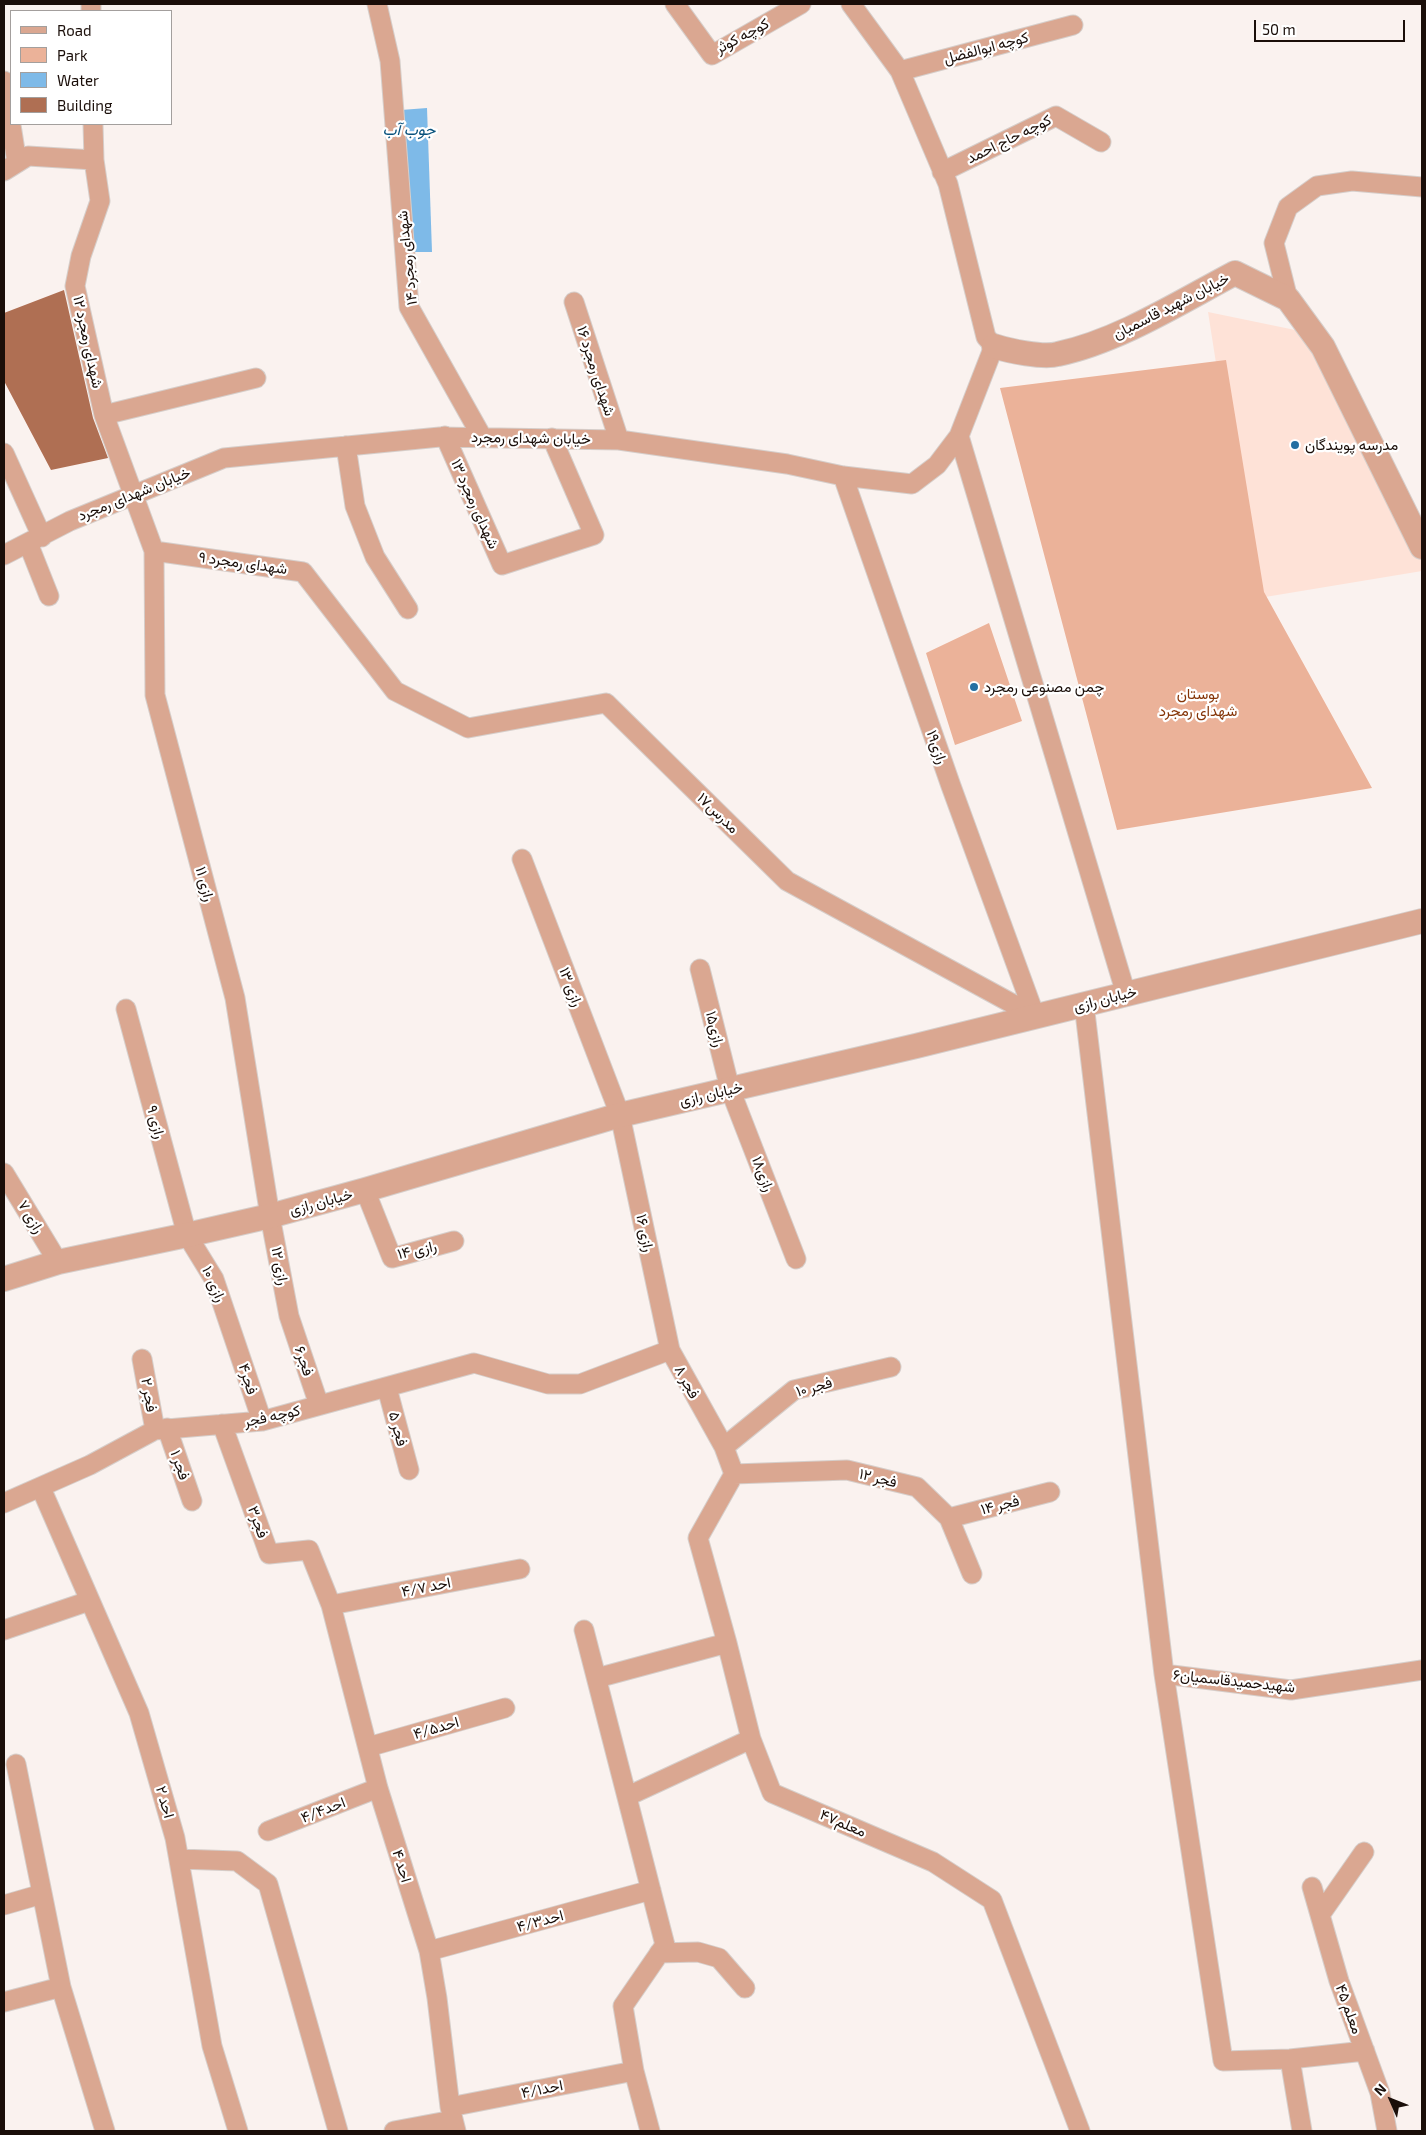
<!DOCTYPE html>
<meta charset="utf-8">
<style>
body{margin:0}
#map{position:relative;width:1426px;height:2135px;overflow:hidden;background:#faf2ef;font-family:"Exo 2",sans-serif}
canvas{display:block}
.frame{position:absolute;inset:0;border:5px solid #1a0e09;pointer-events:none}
.legend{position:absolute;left:10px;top:10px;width:162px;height:115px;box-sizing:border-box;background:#fff;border:1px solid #a39f9d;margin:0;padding:6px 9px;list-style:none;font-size:15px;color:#1a0e09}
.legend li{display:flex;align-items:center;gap:10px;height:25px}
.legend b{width:25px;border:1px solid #a39f9d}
.north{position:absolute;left:1366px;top:2075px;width:50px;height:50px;-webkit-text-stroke:4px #fff;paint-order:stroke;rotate:314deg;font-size:14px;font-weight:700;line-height:20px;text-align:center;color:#1a0e09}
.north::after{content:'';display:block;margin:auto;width:18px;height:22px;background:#1a0e09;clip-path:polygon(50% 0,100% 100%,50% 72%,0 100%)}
.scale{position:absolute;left:1254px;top:20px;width:151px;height:22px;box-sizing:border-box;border:2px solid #1a0e09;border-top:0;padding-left:6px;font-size:15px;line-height:18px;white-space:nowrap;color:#1a0e09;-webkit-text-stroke:4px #fff;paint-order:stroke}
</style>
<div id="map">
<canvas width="1426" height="2135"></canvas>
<div class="frame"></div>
<ul class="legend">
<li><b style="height:6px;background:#daa791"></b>Road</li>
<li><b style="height:14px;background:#ebb299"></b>Park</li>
<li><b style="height:14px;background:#7ebae8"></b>Water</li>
<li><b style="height:14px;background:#af6f53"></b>Building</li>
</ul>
<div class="north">N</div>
<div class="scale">50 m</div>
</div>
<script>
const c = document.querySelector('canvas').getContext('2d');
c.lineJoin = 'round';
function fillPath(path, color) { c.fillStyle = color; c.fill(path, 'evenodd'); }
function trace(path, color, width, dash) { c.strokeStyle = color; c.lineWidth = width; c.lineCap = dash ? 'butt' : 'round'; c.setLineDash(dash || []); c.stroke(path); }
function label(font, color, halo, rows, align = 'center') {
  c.font = font + ' "Exo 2",Vazirmatn,sans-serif'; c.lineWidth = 4.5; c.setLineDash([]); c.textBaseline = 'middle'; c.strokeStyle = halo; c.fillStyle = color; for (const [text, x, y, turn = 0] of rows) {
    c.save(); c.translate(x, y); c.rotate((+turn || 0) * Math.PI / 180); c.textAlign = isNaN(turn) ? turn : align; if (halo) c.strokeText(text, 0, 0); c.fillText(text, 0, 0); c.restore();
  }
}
fillPath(new Path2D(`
 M1208,312l92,19 122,228v12l-169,28z`), '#fee2d7');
fillPath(new Path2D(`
 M1226,360l38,232 108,196 -255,42 -117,-442z
 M989,623l33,98 -67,24 -29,-92z`), '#ebb299');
fillPath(new Path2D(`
 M427,108l5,144h-27l-17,-141z`), '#7ebae8');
fillPath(new Path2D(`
 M64,290l29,128 15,40 -57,12 -47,-89v-68z`), '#af6f53');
const minor = new Path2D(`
 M91,4v7
 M377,4l13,57 19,246 73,130
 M675,4l37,51 89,-51
 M900,71l173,-46
 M4,81l13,82
 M93,124l1,36 6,41 -19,55 -6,30 29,129 50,136 149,21 92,119 73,37 138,-25 181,178 248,135
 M4,171l24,-15 66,4
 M942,172l114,-56 45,26
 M1288,299l-14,-56 14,-36 29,-21 35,-5 70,6
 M574,302l45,138
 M104,415l152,-37
 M445,436l57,129 92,-30 -42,-97
 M959,436l167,558
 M346,446l9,60 20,51 33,52
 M4,453l38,84
 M843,476l108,310 84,230
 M28,543l21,53
 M154,551l1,144 80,303 35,218 19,100 30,89
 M4,555l66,-34 154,-63 216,-21 179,3 168,24 56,12 69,8 25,-19 22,-29 35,-90 -8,-9 -38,-153 -48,-113 -49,-67
 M522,859l98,256 50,235
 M700,969l30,120 66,170
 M1084,1004l80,670 59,387 67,-2 75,-8
 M126,1009l61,226 27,44 48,142
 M4,1173l54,89
 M365,1190l27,68 62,-17
 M142,1359l13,71
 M387,1388l22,82
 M222,1424l47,130 40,-4 22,55 47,183 51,163 8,47 13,109 6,24
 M167,1428l25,73
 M724,1447l70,-57 97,-23
 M734,1474l-36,64 29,105 24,96 21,54 161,69 59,38 88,231
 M734,1474l113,-4 70,17 32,31 23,56
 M41,1488l98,225 36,125 37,208 26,85
 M4,1503l86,-38 65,-35 107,-9 212,-58 74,21h32l90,-34 54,97 10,27
 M949,1518l101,-26
 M331,1605l189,-36
 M4,1630l85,-29
 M584,1630l81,315 -42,61 11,65 16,60
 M1164,1674l127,16 131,-20
 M597,1678l130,-35
 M368,1747l137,-39
 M16,1764l45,223 44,144
 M628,1796l123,-57
 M268,1831l110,-43
 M179,1859l58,2 31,23 70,247
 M1312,1887l27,94 41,112 7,38
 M4,1905l38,-11
 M1320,1915l44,-63
 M429,1951l222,-61
 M659,1953l39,-1 21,6 26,30
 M4,2002l57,-15
 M1290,2059l12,72
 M450,2107l184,-36
 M394,2131l59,-11`);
const tertiary = new Path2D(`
 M994,346c15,5 49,12 64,8 61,-13 122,-52 177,-81l53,26 35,48 99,200
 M4,1279l54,-17 129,-27 83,-19 95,-26 255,-75 296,-69 506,-125`);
trace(minor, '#d6ceca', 21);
trace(tertiary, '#d6ceca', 26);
trace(minor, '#daa791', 19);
trace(tertiary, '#daa791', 24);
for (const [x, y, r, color] of [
 [1295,445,5,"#246fa2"],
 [974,687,5,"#246fa2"]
]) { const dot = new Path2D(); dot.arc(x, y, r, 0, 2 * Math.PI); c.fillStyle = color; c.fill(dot); trace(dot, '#fff', 2); }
label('15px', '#1a0e09', '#fff', [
 ["کوچه کوثر",742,36,-28],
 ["کوچه ابوالفضل",986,48,-15],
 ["کوچه حاج احمد",1009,139,-26],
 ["شهدای رمجرد ۱۴",407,258,-96],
 ["خیابان شهید قاسمیان",1171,306,-27],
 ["شهدای رمجرد ۱۲",88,342,78],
 ["شهدای رمجرد ۱۶",596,371,72],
 ["خیابان شهدای رمجرد",531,438,1],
 ["خیابان شهدای رمجرد",134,494,-22],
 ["شهدای رمجرد ۱۳",475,504,66],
 ["شهدای رمجرد ۹",243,563,8],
 ["رازی۱۹",937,747,71],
 ["مدرس۱۷",718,813,44],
 ["رازی ۱۱",205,884,75],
 ["رازی ۱۳",571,987,69],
 ["خیابان رازی",1105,999,-14],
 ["رازی۱۵",715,1029,76],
 ["خیابان رازی",711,1094,-13],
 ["رازی ۹",156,1122,75],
 ["رازی۱۸",763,1174,69],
 ["خیابان رازی",321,1202,-15],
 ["رازی ۷",31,1217,59],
 ["رازی ۱۶",645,1233,78],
 ["رازی ۱۴",417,1250,-13],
 ["رازی ۱۲",280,1266,79],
 ["رازی ۱۰",214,1284,66],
 ["فجر۶",304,1361,71],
 ["فجر۴",248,1379,72],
 ["فجر ۸",687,1382,61],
 ["فجر ۱۰",814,1387,-16],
 ["فجر ۲",149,1395,80],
 ["کوچه فجر",272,1416,-12],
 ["فجر ۵",398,1429,75],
 ["فجر ۱",180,1465,71],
 ["فجر ۱۲",878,1478,14],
 ["فجر ۱۴",1000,1505,-14],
 ["فجر۳",258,1522,70],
 ["احد ۴/۷",426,1587,-11],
 ["شهیدحمیدقاسمیان۶",1234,1681,6],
 ["احد۴/۵",436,1728,-16],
 ["احد ۲",165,1802,74],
 ["احد۴/۴",323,1810,-21],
 ["معلم۴۷",843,1823,23],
 ["احد ۴",402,1866,73],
 ["احد۴/۳",540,1921,-15],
 ["معلم ۴۵",1349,2009,70],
 ["احد۴/۱",542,2089,-11]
]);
label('15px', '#1a0e09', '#fff', [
 ["مدرسه پویندگان",1305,445],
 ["چمن مصنوعی رمجرد",984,687]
], 'left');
label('15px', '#863609', '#fff', [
 ["بوستان",1198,694],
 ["شهدای رمجرد",1198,711]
]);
label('italic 16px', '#09527d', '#fff', [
 ["جوب آب",409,130]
]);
</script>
